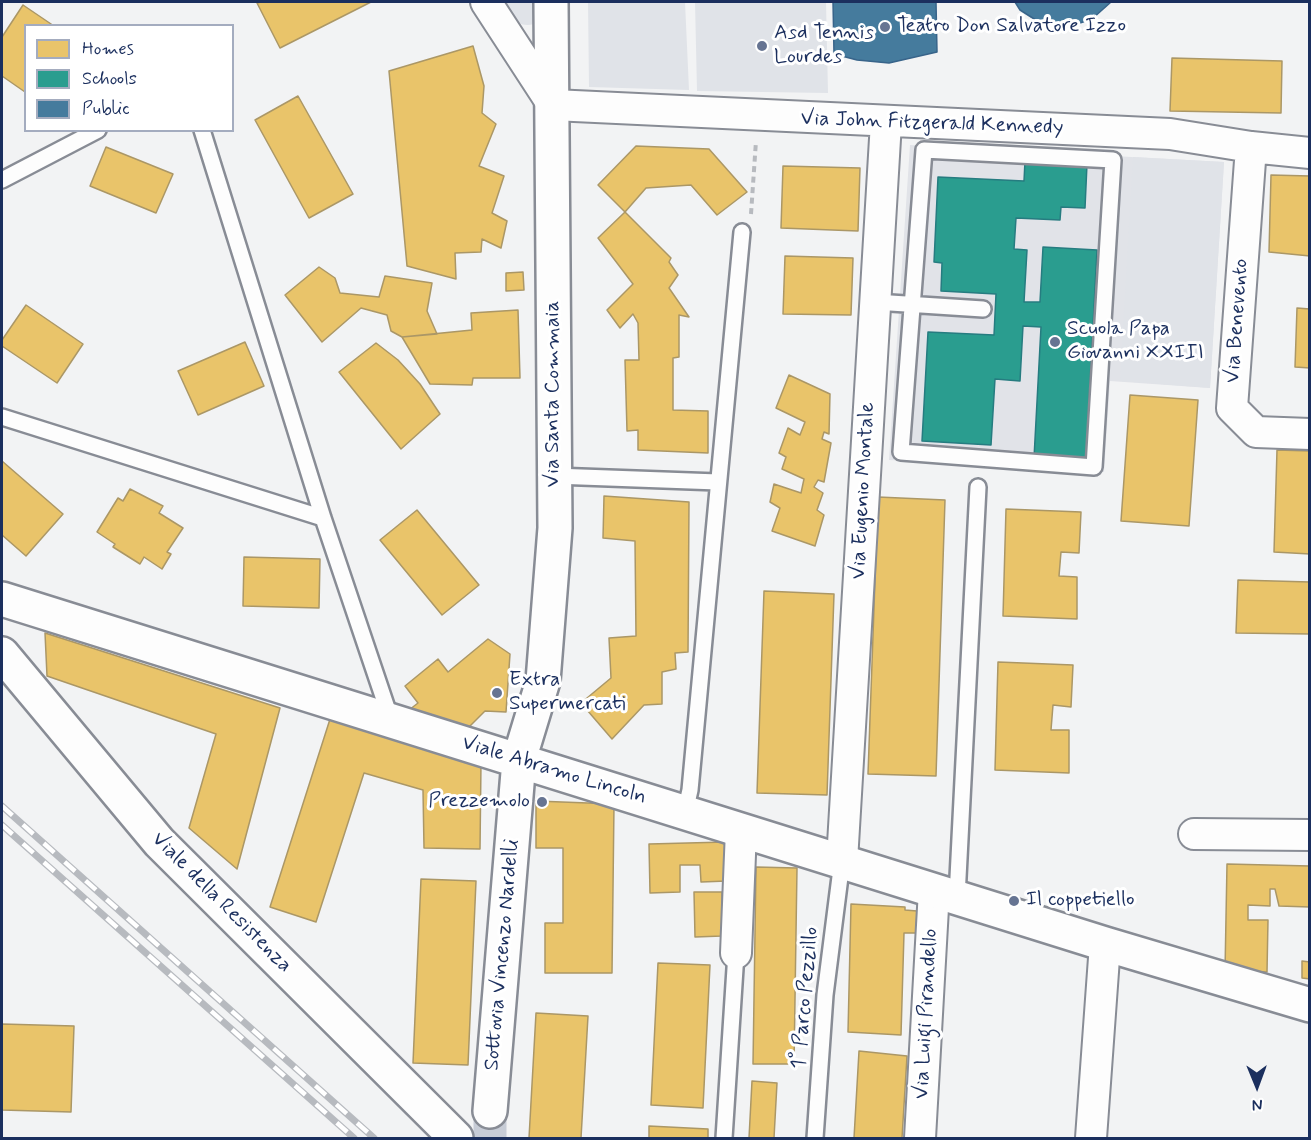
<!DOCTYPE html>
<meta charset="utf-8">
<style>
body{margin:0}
#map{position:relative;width:1311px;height:1140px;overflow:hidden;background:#f2f3f4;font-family:Mynerve,sans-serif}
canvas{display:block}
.frame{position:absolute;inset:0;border:3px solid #1b2f5e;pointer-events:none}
.legend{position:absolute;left:24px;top:24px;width:210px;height:108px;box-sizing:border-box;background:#fff;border:2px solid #a4acbf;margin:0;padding:8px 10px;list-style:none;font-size:18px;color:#1b2f5e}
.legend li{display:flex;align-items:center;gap:12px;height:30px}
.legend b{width:30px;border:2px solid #a4acbf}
.north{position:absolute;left:1227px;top:1056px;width:60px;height:60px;-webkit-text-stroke:4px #fff;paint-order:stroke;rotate:179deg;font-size:16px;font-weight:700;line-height:24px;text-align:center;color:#1b2f5e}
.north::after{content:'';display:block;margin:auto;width:21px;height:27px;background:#1b2f5e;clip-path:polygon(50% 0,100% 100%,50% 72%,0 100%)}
</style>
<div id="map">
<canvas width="1311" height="1140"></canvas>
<div class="frame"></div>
<ul class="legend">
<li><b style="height:16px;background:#e9c46a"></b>Homes</li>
<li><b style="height:16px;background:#2a9d8f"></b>Schools</li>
<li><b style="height:16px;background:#457b9d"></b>Public</li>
</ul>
<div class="north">N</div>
</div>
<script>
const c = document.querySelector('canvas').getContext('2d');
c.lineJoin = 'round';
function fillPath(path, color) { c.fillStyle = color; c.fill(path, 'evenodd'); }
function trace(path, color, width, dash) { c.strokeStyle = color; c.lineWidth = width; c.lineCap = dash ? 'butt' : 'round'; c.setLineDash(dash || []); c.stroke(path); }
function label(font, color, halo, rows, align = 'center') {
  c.font = font + ' Mynerve,sans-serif'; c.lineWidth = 6; c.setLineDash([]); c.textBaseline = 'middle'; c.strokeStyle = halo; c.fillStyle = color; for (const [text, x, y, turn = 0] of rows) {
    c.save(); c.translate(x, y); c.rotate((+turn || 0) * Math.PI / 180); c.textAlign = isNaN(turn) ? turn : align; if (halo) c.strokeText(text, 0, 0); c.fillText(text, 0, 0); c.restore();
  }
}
fillPath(new Path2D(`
 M910,145l314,17 -14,226 -100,-7 -6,91 -215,-12z`), '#e1e3e8');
fillPath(new Path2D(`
 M502,2h34l-2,22c-18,5 -24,-10 -32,-22z
 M588,2h97l4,88 -100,-3z
 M695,2h131l2,91 -131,-2z
 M1133,157l91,5 -14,226 -90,-7z`), '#e0e3e8');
const homes = new Path2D(`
 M261,2h110l-91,46 -23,-45z
 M23,5l31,21h-28l-1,66 -23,-16v-39z
 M473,46l11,40 -2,27 14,11 -17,42 25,10 -12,37 15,8 -6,27 -19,-9 -1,13 -26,1 1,26 -49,-13 -18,-195z
 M1172,58l110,3 -1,52 -111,-2z
 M298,96l55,98 -44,24 -54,-98z
 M636,146l73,3 38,43 -30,23 -26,-30 -45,3 -21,24 -27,-27z
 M106,147l67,27 -17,39 -66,-27z
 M783,166l77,2 -2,63 -77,-3z
 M1271,175l39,1v80l-41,-4z
 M625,212l46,46 -2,4 9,13 -9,13 20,29 -10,-2v42l-6,1v52l35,1v42l-70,-3v-20l-11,1 -2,-71h14l-1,-37 -5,-9 -13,14 -13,-18 26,-26 -35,-46z
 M785,256l68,2 -2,57 -68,-1z
 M319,267l16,11 5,15 39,4 6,-21 47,7 -5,28 10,23 -35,3 -11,-6 -4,-16 -26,-7 -39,34 -37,-47z
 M523,272l1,18 -18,1v-18z
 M26,305l57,39 -26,39 -55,-37v-6z
 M1297,308l13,1v59l-15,-1z
 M518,310l2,68h-47l-1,7 -42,-1 -28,-47 70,-7 -1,-17z
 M245,342l19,44 -66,29 -20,-44z
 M376,343l22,17 22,24 20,30 -39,35 -62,-77z
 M789,375l41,19 -1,40 -5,-2 -2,7 9,4 -7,39 -6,-2 -4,7 9,6 -6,17 7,5 -9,31 -43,-15 8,-23 -10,-6 4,-18 27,9 3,-14 -22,-10 4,-12 -7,-4 9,-25 12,7 5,-13 -29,-14z
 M1130,395l68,5 -9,126 -68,-5z
 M1277,450l33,1v103l-36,-2z
 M2,461l61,53 -37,42 -24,-21z
 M130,489l33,17 -4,7 24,15 -16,24 4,2 -9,15 -18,-12 -4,7 -27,-17 2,-3 -18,-12 21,-34 5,3z
 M604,496l85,6 -1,150 -13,1 1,16 -14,3v32l-18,1 -32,34 -31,-36 30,-25 -2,-40 27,-2 -1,-95 -32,-3z
 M878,497l67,3 -9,276 -68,-2z
 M1006,509l75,3 -2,41 -18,-1 -2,24 18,1v42l-74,-3z
 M417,510l62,75 -37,30 -62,-75z
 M244,557l76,2 -1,49 -76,-2z
 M1238,580l72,2v52l-74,-1z
 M764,591l70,3 -7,201 -70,-2z
 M45,633l235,75 -43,161 -48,-41 27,-94 -169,-58z
 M488,639l22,15 -4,58 -21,-1 -18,18 -58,-19 9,-7 -13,-17 33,-27 10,13z
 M998,662l75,3 -2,42 -18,-2 -2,25h18v43l-74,-3z
 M331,716l150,47 -1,86 -56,-1 -1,-58 -59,-17 -48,149 -46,-15z
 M536,801l78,3 -2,169h-67v-50h18v-75h-27z
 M726,842l1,39 -26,1 -1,-17h-20v27l-30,1 -1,-49z
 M1227,864l83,2v41l-31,-1 -4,-17h-5v17l-22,-1v15h20l-1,52 -42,-1z
 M756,867l41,1 -3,196h-41z
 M421,879l55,2 -8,184 -55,-2z
 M694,892h28v44l-27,1z
 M851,904l54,3v3l12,1 -1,22h-12l-3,102 -53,-3z
 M1302,961l8,1v17l-8,-1z
 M658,963l52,2 -7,143 -52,-3z
 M536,1013l52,3 -7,122h-52z
 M2,1024l72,2 -3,86 -69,-2z
 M859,1051l48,5 -5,82h-48z
 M752,1081l25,2 -3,55h-25z
 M649,1126l59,3v9h-59z`);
fillPath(homes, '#e9c46a');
trace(homes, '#ab9766', 1.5);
const schools = new Path2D(`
 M1025,161l62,3 -2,44 -24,-1 -1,13 -44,-2 -2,31 13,1 -3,52h16l3,-55 54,3 -11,210 -52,-2 7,-131 -18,-1 -3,55 -25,-2 -4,66 -69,-4 6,-109 66,3 2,-41 -55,-3 1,-28 -8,-1 4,-85 86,4z`);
fillPath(schools, '#2a9d8f');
trace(schools, '#267c80', 1.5);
const public = new Path2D(`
 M833,2h103l1,50 -48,11 -32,-3 -23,-6z
 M1015,2h96l-19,17 -24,8 -26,-3 -22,-14z`);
fillPath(public, '#457b9d');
trace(public, '#38648a', 1.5);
trace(new Path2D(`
 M490,1138v-27`), '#c7ccd6', 33, [33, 16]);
const service = new Path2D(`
 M202,130l121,388 68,202
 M924,150l189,10 -19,307 -193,-15z
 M2,180l96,-50
 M875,302l108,7
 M2,417l321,101
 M554,476l164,6
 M685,812l5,-22 52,-558
 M957,897l21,-410
 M724,1138l12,-185
 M815,1138l10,-143 17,-134`);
const minor = new Path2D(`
 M486,2l67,103 617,29 81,13 59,6
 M1251,147l-19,261 24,24 54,2
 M1194,834l116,1
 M842,861l44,-739
 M736,953l5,-123
 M920,1138l14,-248
 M1091,1138l14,-194`);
const tertiary = new Path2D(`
 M2,599l1103,345 205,61
 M2,654l157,188 297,296
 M490,1111l29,-351 24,-79 12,-153 -4,-526`);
trace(service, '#888c95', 20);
trace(minor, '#888c95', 34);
trace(tertiary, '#888c95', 38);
trace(new Path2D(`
 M751,214l5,-73`), '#b7babf', 4, [6, 4.5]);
trace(service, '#fdfdfd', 15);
trace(minor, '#fdfdfd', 30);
trace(tertiary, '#fdfdfd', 33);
const rail = new Path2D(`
 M2,806l372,332
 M2,825l352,313`);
trace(rail, '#b7babf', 7);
trace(rail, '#fff', 4.5, [14]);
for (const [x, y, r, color] of [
 [885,27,6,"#667492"],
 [762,46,6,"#667492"],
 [1055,342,6,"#667492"],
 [497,693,6,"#667492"],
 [542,802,6,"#667492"],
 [1014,901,6,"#667492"]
]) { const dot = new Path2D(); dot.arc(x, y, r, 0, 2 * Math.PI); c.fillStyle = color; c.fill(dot); trace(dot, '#fff', 2); }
label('21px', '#1b2f5e', '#fff', [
 ["Teatro Don Salvatore Izzo",897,27],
 ["Asd Tennis",774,34],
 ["Lourdes",774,58],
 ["Scuola Papa",1067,330],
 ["Giovanni XXIII",1067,354],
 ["Extra",509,681],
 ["Supermercati",509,705],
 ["Prezzemolo",530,802,"right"],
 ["Il coppetiello",1026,901]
], 'left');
label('21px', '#1b2f5e', '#fff', [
 ["Via John Fitzgerald Kennedy",932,124,2],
 ["Via Benevento",1238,321,-86],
 ["Via Santa Commaia",554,394,-90],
 ["Via Eugenio Montale",864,491,-87],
 ["Viale Abramo Lincoln",554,771,17],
 ["Viale della Resistenza",221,903,45],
 ["Sottovia Vincenzo Nardelli",503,955,-85],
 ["1° Parco Pezzillo",806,998,-85],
 ["Via Luigi Pirandello",927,1014,-87]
]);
</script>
